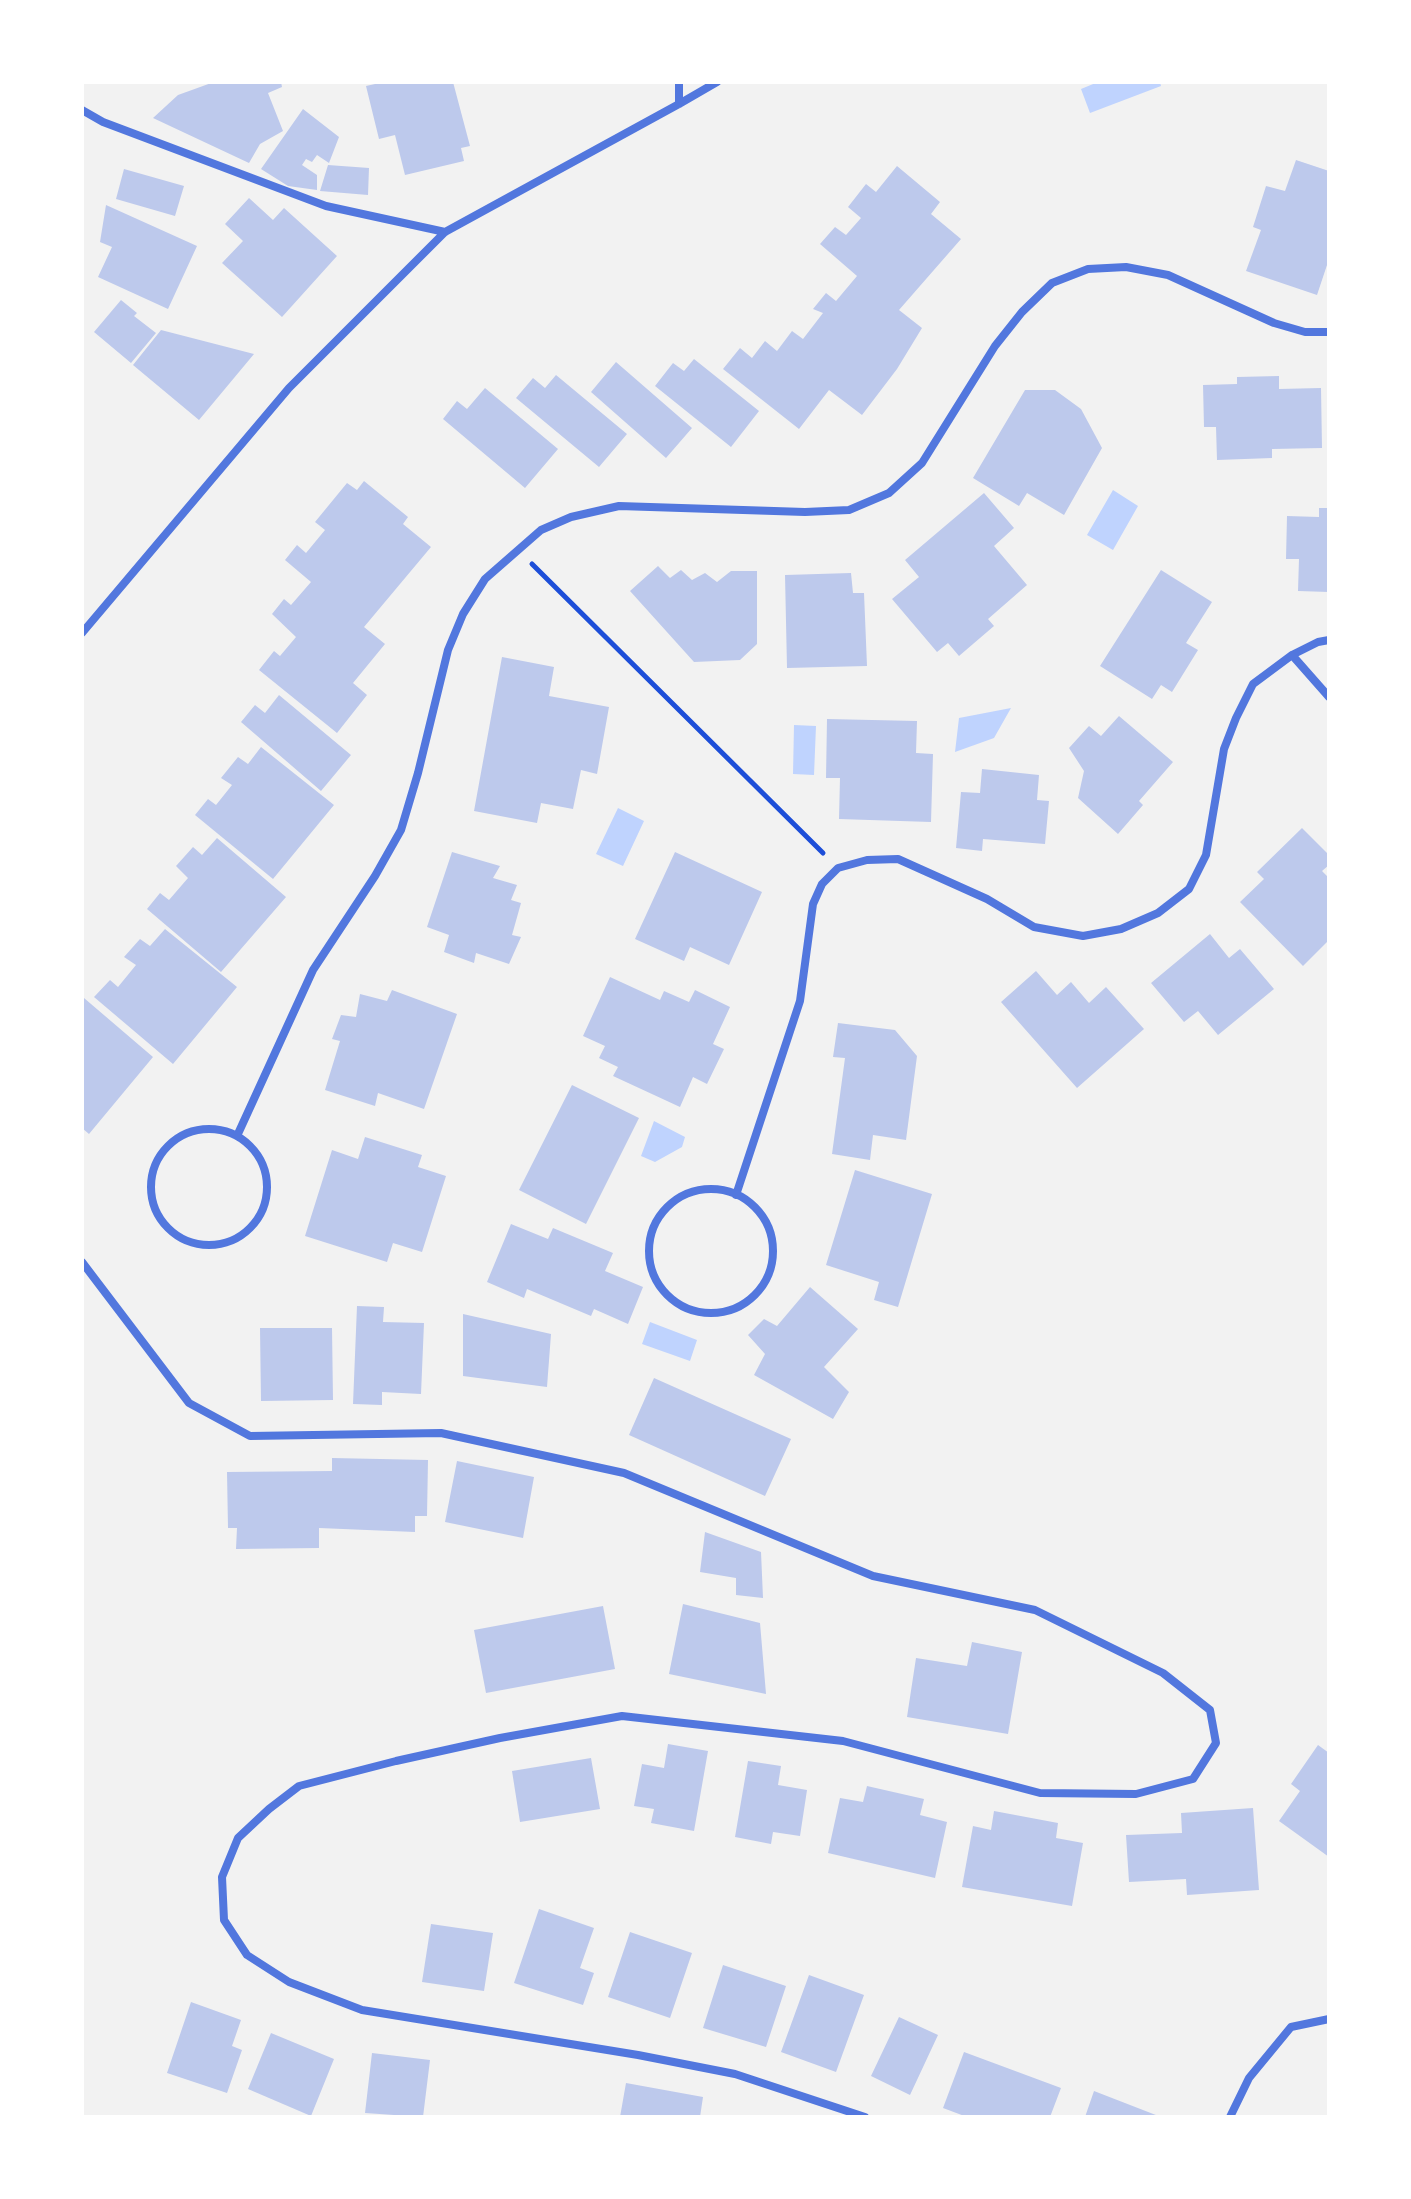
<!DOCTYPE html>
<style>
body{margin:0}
#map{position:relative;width:1411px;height:2199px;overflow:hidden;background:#f2f2f2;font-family:Quicksand,sans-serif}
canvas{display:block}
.frame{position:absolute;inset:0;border:84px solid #fff;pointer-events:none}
</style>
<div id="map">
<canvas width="1411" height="2199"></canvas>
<div class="frame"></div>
</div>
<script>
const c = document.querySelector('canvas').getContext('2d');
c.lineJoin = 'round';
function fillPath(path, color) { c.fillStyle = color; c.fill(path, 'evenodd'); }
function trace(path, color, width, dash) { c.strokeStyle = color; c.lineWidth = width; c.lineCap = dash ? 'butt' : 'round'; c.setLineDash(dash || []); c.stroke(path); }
fillPath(new Path2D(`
 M1098,82h62l1,4 -71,27 -9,-24z
 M1113,490l25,16 -25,44 -26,-15z
 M1011,708l-17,30 -39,14 4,-34z
 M794,725l22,1 -2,49 -21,-1z
 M618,808l26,13 -21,45 -27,-12z
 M654,1121l31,16 -3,10 -27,15 -14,-6z
 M650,1322l47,18 -7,21 -48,-17z`), '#bfd3fe');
fillPath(new Path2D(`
 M214,82h67l1,5 -14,6 15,38 -23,13 -11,19 -96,-45 25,-23z
 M384,82h69l17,64 -9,2 3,13 -59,14 -10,-40 -16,4 -13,-53z
 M303,109l36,28 -10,26 -12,-8 -5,7 -6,-3 -4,6 15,10v15l-29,-4 -27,-17z
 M1296,160l33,11v88l-12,36 -71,-24 15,-41 -8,-3 13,-41 19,5z
 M328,165l41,3 -1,27 -48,-4z
 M897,166l43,36 -9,12 30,25 -62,71 23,18 -25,41 -35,46 -33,-25 -30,39 -76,-60 17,-21 12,10 13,-17 12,10 15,-20 11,8 20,-26 -10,-4 13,-16 10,8 21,-25 -37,-32 15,-17 11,8 15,-17 -13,-11 18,-23 10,8z
 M124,169l60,17 -9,30 -59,-17z
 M249,198l24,22 11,-12 53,48 -55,61 -60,-54 21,-22 -18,-17z
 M106,205l91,41 -29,63 -70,-32 14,-30 -12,-5z
 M121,300l16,13 -3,3 22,17 -25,30 -37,-31z
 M161,330l93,24 -55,66 -66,-55z
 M694,359l65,52 -28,36 -76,-61 18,-23 11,8z
 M616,362l76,66 -26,30 -75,-66z
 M556,375l71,59 -28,33 -83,-69 17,-20 12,10z
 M1279,376v13l42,-1 1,60 -50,1v9l-55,2 -1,-33h-12l-1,-42 34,-1v-7z
 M485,388l73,61 -33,39 -82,-69 14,-18 10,8z
 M1025,390h30l26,19 21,39 -38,67 -37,-22 -8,13 -46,-28z
 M364,481l44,36 -5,7 28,23 -67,80 21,17 -32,39 14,12 -30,38 -78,-63 15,-19 6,5 16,-19 -24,-23 12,-15 7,6 20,-23 -26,-22 12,-15 9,8 19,-23 -10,-8 32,-39 10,7z
 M984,493l30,35 -20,18 33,39 -39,34 6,7 -35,30 -11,-13 -11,9 -45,-53 27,-22 -14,-17z
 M1319,508h10v84l-31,-1 1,-32h-13l1,-43 32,1z
 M658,566l12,12 11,-8 11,10 13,-7 12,9 14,-11h26v73l-17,16 -46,2 -64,-71z
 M1161,570l51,32 -26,41 12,7 -26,42 -11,-7 -9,14 -52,-33z
 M851,573l2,20h11l3,73 -80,2 -2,-93z
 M502,657l52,10 -5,29 60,11 -12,67 -16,-4 -8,39 -32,-6 -4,20 -63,-12z
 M279,695l72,60 -30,36 -80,-69 14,-17 10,8z
 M1119,716l54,46 -34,39 4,4 -25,29 -40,-36 6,-27 -15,-23 20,-22 12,10z
 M827,719l90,2 -1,32 17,1 -2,68 -92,-3 1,-41h-14z
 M261,747l73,58 -61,74 -78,-64 13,-16 8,6 16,-20 -11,-7 17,-21 10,7z
 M982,769l57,6 -2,25 12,1 -4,43 -62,-5 -1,12 -26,-3 5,-56 19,1z
 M1302,828l27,27v10l-7,6 7,7v62l-26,26 -63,-64 24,-23 -7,-7z
 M217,838l69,59 -65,75 -74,-63 13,-16 9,7 19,-22 -12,-12 17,-19 9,8z
 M452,852l48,14 -7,12 24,7 -6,15 10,3 -9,32 9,2 -12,27 -33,-11 -2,10 -30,-11 5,-17 -22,-8z
 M675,852l87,40 -33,73 -39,-18 -6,14 -49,-22z
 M165,929l72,58 -64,77 -79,-67 16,-17 8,7 18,-22 -12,-8 16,-18 10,7z
 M1210,934l19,24 11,-9 34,40 -56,46 -20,-24 -14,11 -33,-39z
 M1036,971l21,24 14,-13 18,21 17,-16 38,42 -67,59 -76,-86z
 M610,977l50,23 4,-9 25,11 6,-12 35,17 -17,37 11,5 -17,35 -14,-7 -13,30 -67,-31 5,-9 -19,-9 6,-12 -22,-10z
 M392,990l65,24 -33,95 -46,-16 -3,13 -50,-16 15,-49 -8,-2 9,-24 15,2 4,-23 27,7z
 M84,998l69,59 -64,77 -7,-6v-127z
 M838,1023l57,7 22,26 -11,84 -33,-5 -3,25 -38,-6 13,-96 -12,-1z
 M572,1085l67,33 -53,106 -67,-34z
 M365,1137l57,18 -4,12 28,9 -24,76 -29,-9 -6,19 -82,-26 27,-86 26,9z
 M855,1170l77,24 -34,113 -24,-7 5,-18 -53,-17z
 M511,1224l37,15 5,-11 60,25 -8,18 38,16 -15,37 -34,-15 -3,7 -64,-27 -3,9 -37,-16z
 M810,1287l48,42 -34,38 25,25 -16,27 -79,-44 11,-21 -17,-19 16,-16 13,7z
 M357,1306l27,1 -1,15 41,1 -3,71 -39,-2v13l-29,-1z
 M463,1314l88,20 -4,53 -84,-11z
 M260,1328h72l1,72 -72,1z
 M654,1378l137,61 -26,57 -136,-61z
 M332,1458l96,2 -1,56h-12v16l-96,-4v20l-83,1 1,-21h-9l-1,-56 105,-1z
 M457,1461l77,16 -11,61 -78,-16z
 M705,1532l56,20 2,46 -27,-3v-17l-36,-6z
 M683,1604l77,19 6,71 -97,-20z
 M603,1606l12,63 -129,24 -12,-63z
 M972,1642l50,10 -14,82 -101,-17 9,-59 51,8z
 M668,1744l40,7 -14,80 -43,-8 3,-14 -20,-3 8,-42 22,4z
 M1318,1745l11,8v104l-50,-36 21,-30 -9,-7z
 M591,1758l9,51 -80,13 -8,-51z
 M748,1761l33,5 -3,19 29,5 -7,46 -27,-4 -2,12 -36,-7z
 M867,1786l57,13 -4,16 27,7 -12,56 -107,-25 12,-55 23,4z
 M1253,1808l6,82 -72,5 -1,-16 -57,3 -3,-47 56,-2 -1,-20z
 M994,1811l64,12 -2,15 27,5 -11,63 -110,-19 11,-61 18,4z
 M539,1909l55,19 -14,40 14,5 -11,32 -69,-22z
 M431,1924l62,9 -9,58 -62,-9z
 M630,1932l62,21 -22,65 -62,-21z
 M723,1965l63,21 -20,61 -63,-19z
 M809,1975l55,20 -28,77 -55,-20z
 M191,2002l50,18 -9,26 10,4 -15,43 -60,-20z
 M899,2017l39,18 -28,60 -39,-19z
 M271,2033l63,26 -23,57 -63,-27z
 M964,2052l97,36 -11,29h-83l-24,-9z
 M372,2053l58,7 -7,57 -58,-4z
 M626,2083l77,14 -3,20h-80z
 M1094,2091l67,26h-76z`), '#bdc9ec');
trace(new Path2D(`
 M532,564l291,289`), '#1d4ed8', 5);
trace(new Path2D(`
 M679,82v22
 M82,110l21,12 223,84 119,26
 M82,633l207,-245 156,-156 234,-128 38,-22
 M1292,655l37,42
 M151 1187a58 58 0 1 1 116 0a58 58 0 1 1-116 0Z
 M237,1136l76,-166 62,-94 26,-46 17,-57 30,-123 15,-36 22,-35 56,-49 30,-13 48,-11 186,6 44,-2 40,-17 33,-30 73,-117 27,-34 30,-29 36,-14 38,-2 42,8 106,48 31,9h24
 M649 1251a62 62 0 1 1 124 0a62 62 0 1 1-124 0Z
 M736,1195l64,-194 13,-97 9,-20 16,-16 29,-8 31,-1 89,40 47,28 49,9 38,-7 37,-16 31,-24 17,-34 18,-106 12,-31 17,-34 39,-29 26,-13 11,-2
 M82,1262l107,141 61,33 191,-3 183,40 249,103 162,34 128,63 47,37 6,33 -23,36 -57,15 -96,-1 -197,-52 -221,-25 -122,22 -104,23 -97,25 -30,23 -31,29 -16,39 2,43 23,35 42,27 73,28 276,45 97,19 130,43
 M1230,2117l19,-39 42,-51 38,-8`), '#5277de', 8);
</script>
